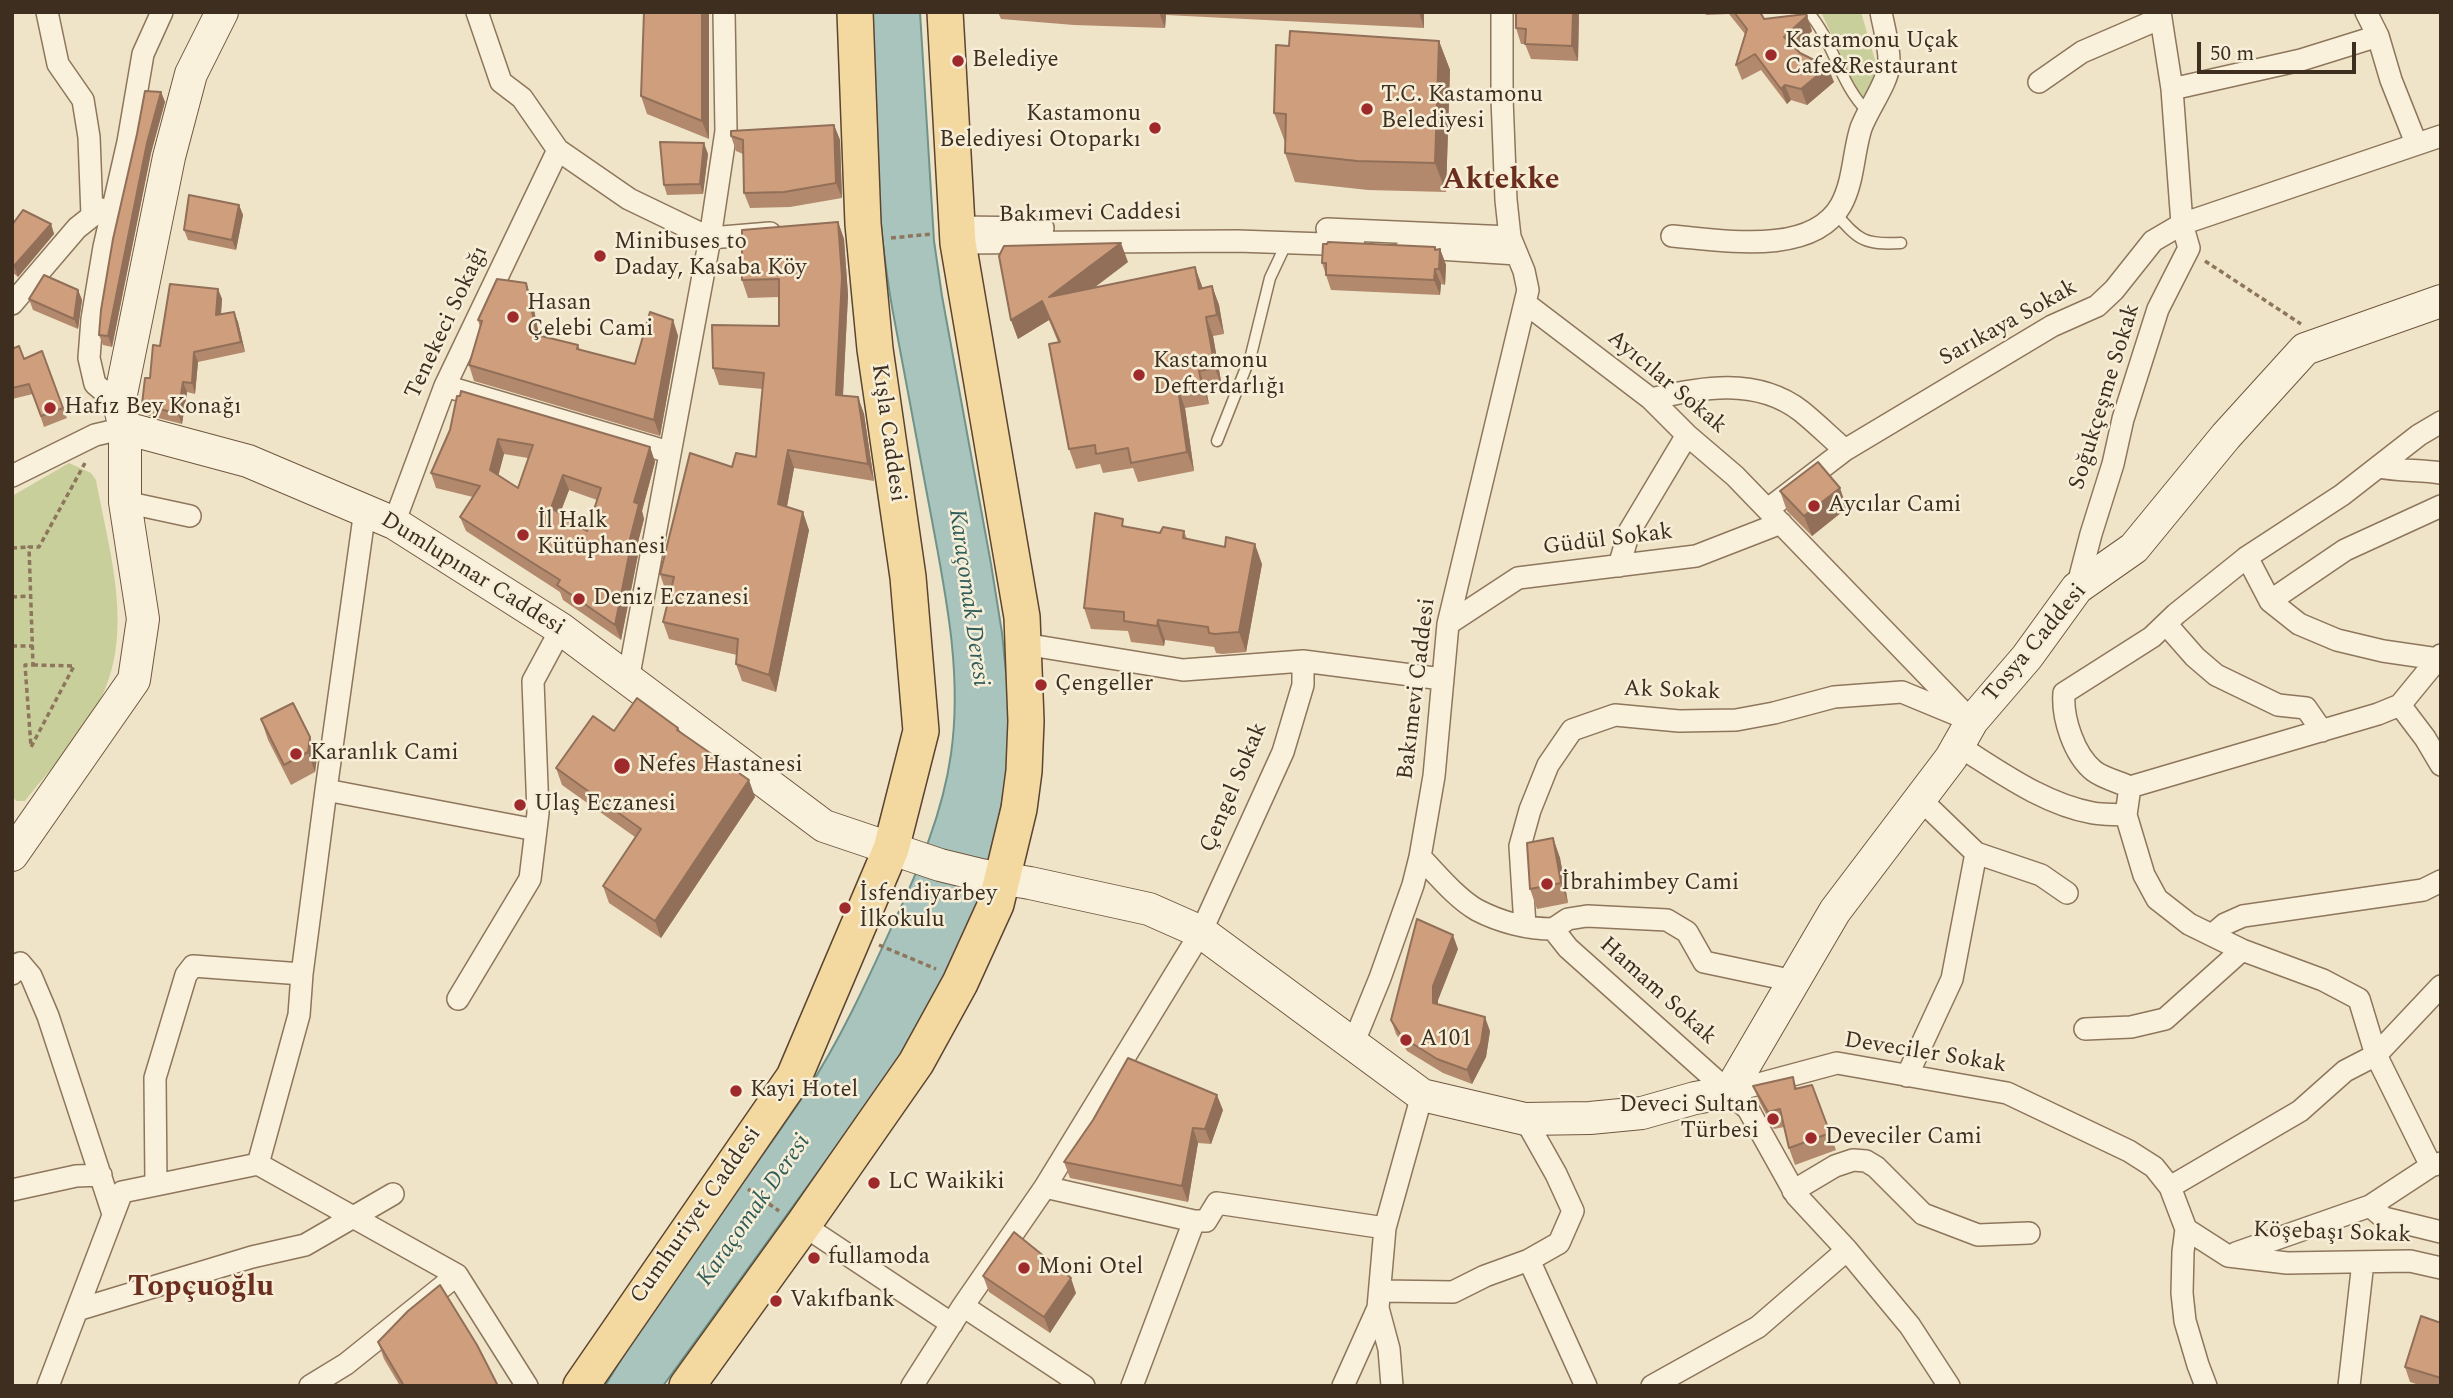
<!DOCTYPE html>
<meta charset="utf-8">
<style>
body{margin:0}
#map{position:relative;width:2453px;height:1398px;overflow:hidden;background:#f0e4c8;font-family:Spectral,serif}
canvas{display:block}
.frame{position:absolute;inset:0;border:14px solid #3d2e20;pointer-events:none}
.scale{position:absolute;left:2197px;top:42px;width:159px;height:32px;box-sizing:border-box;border:4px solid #3d2e20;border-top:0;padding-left:9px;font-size:21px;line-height:24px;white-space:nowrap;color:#3d2e20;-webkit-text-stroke:5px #f7eed8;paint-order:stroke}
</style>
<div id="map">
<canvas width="2453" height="1398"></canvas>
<div class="frame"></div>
<div class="scale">50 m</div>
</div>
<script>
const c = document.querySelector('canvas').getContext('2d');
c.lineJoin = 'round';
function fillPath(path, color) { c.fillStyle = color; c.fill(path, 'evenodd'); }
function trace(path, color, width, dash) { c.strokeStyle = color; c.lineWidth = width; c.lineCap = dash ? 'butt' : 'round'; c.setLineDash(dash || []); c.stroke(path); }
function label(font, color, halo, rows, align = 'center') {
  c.font = font + ' Spectral,serif'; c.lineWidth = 5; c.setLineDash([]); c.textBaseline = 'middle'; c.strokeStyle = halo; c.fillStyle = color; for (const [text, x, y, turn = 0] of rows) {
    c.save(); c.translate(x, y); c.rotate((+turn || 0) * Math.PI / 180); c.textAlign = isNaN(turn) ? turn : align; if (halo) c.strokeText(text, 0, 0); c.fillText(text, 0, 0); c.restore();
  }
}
fillPath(new Path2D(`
 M1821,12h40l19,65 -12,16 -7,5z
 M69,463l22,10 5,7c14,76 42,160 -2,231 -18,30 -47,62 -69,90h-9l-4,-6v-299z`), '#c9cf9b');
const water = new Path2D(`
 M869,12h51l14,229 8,55 49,268 11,69 7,70 -2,70 -12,69 -16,60 -26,58 -60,108 -230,318h-58c60,-103 135,-195 201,-294 35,-53 62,-113 88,-170 25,-53 49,-110 57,-168 11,-77 -4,-153 -18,-228 -14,-73 -28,-146 -41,-219 -17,-97 -18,-196 -23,-295z`);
fillPath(water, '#a9c4bc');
trace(water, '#6f938a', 2);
const service = new Path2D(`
 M1808,12c26,29 31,72 60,100
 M1835,213c24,27 28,32 66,30
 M1217,441l34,-86 19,-77 17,-36`);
const minor = new Path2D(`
 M47,12l11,52 25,36 6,37 3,79
 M477,12l24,70 21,16 36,52 71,49 81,39 60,-5
 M2366,12l12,24 13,44 25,63
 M2039,82l43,-30 79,-34
 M2172,89l129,-29 77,-24
 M957,227l86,1
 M1327,229l183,8
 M1672,236c49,4 140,21 169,-31 13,-24 12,-52 20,-77 7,-19 27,-46 28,-63 1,-18 -5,-36 -8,-53
 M958,243l279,-2 117,4
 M1407,247l110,7
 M1525,303l126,96 36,36 48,41 230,238
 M12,304l65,-76 24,-19
 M445,386l224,66
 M1651,399c50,-12 106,-22 150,12 15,12 29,26 44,39
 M119,404l-24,-20 -6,-26 3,-39 12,-72 24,-105 15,-88 19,-42
 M2378,467c21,4 42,3 63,6
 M12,476l83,-41 30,-7
 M125,502l65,14
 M1768,509l77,-59 207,-124 45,-20 17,-16 39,-49 29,-17 259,-88
 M394,523l51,-137 113,-236
 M2247,557l23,44 29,23 38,16 46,11 55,8
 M1619,566l10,-34 58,-97
 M2077,588l14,-54 22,-70 10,-45 35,-110 31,-61 -7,-24 -10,-135 -12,-77
 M2270,601l75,-51 96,-44
 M1448,624l70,-46 178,-22 85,-33
 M2166,624l29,33 21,18 62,30 28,3 16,23
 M1024,644l159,26 120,-9 139,18
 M628,680l82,-442 16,-107 -2,-119
 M2400,705l41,-50
 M1957,745c42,26 86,59 136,68 10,2 22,1 33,2
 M2130,787c-11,-5 -27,-9 -36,-16 -20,-16 -32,-53 -30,-78l88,-56 24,-23 71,-57 95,-62 77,-60 22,-13
 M326,790l210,40
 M1920,799l56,54 65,22 26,18
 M1420,857c17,17 36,41 57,53 23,12 51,19 76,19l15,-10 19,-3 80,4 20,12 17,30 90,19
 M1525,926l-5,-80 10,-36 18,-45 24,-35 43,-15 64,6 57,-1 38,-7 60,-16 68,-5 70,29
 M1553,929l15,19 180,161 48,86 51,55 63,76 39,60
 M2212,935l13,-11 18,-8 180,-26 18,-9
 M12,974l8,-11 11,13 17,40 65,198
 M458,999l72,-120 8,-66 -5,-132 28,-52
 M2085,1029l46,-2 34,-8 77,-69
 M1353,1044l27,-66 33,-93 7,-28 14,-81 14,-152 80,-334 -4,-19 -14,-34 -4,-37 -4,-102v-86
 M1907,1076l45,-97 24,-126
 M1729,1092l108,-29 170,30 122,58 25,16 16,20 16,42 -3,23 -1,41 3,28 13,44 8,21
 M258,1164l41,-149 3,-41 24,-184 39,-280
 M2431,1166l-55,-111 -17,-56 -36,-19 -81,-30 -53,-26 -32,-25 -13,-24 -18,-60 4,-28 248,-73 22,-9 25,33 16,27
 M156,1185l-1,-107 31,-103 7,-9 109,8
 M1045,1187l149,34h12l11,-18 168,25
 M2170,1187l130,-76 45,-40 31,-16 65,-69
 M12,1190l64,-14 25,-1
 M1793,1191l42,-25 18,-6 13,1 10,6 47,47 55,21 51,-2
 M2370,1206l61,-40 10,-3
 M803,1225l149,99
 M2186,1229l42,27 59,7 123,-2 31,7
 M2236,1253l134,-47 14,12 57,14
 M1529,1260l57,126
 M1381,1291l72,1 32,-16 44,-16 30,-17 14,-32 -17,-37 -31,-55
 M963,1306l121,80
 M1378,1308l11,41 3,37
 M77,1310l175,-53 53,-12 88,-51
 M48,1386l74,-194 136,-28 199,111 70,111
 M310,1386l36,-22 111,-89
 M912,1386l51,-80 82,-119 156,-255 82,-180 20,-67v-24
 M1132,1386l62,-165
 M1343,1386l35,-78 7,-80 37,-133
 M1652,1386l106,-59 89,-77
 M2349,1386l14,-124`);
const secondary = new Path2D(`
 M125,428l123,33 146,62 167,106 263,197 116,39 41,10 49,8 119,26 52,23 221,163 103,24 65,-1 52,-5 53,-15 34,-6 106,-181 116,-153 21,-37 55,-64 50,-69 57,-40 92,-112 79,-87 136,-48
 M12,855l122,-175 9,-61 -18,-117v-74l-6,-24 50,-247 22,-83 31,-62`);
const primary = new Path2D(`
 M581,1386l213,-309 97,-228 30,-118 -13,-154 -33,-228 -12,-125 -8,-212
 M687,1386l116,-161 113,-162 44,-80 36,-79 23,-95 5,-38 2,-50 -4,-104 -64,-374 -13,-231`);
trace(service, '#8d765c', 13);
trace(minor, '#8d765c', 24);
trace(secondary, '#6f573f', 34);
trace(primary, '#5b4430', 38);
trace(new Path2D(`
 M891,238l41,-4
 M2205,261l96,63
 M12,548l17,-1
 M12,597l19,-1
 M12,646h21
 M33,665l41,1 -43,81 -6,-82h8l-4,-118h10l46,-84
 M879,945l57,24
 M748,1189l31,22`), '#8d765c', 3.5, [5, 3.5]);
trace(service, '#faf1dc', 10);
trace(minor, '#faf1dc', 21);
trace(secondary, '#faf1dc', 32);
trace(primary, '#f3d9a0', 35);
fillPath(new Path2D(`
 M644,12h65v127l-62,-25 -6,-18z
 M998,12h426v16l-258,-13 -1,13 -91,-3 -73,-6z
 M1516,12h63l-1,49 -47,-2 -6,-15h-4l-5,-16z
 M1704,12h56l4,7 43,-3 5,15 -17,17 39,34 -27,23 -16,-5 -4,4 -26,-34 -19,10 -6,-15 9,-31 -16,-20 -23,1z
 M1439,41l11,29 -4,122 -78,-2 -73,-8 -10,-29v-11l-11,-29 15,-67z
 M161,92l4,10 -14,51 -39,194 -9,-2 -4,-10z
 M834,125l6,15 2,58 -52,9 -40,1 -6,-15 -1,-39 -7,-3 -5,-15z
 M708,154l-5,40 -36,1 -3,-10z
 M239,205l4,10 -7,35 -48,-10 -4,-10z
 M838,222l6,17 4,56 -5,101 15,1 6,17 10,67 -80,-13 -7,39 22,23 -33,162 -34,-11 -6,-17 1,-9 -68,-16 -6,-17 7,-30h-4l-6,-18 72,-107 24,-10 7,-68 -44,-4 -6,-17 66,-42v-29l-31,1 -6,-18z
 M51,224l3,10 -36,43 -6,-5v-47z
 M1327,244l113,5 6,16 -1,20 -4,-1 -1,11 -109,-5 -9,-27z
 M1128,262l-34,26h108l10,-2 7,19 5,29 -11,2 9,51 -16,3 3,14 -24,4 9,63 -56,11 -5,-14 -30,5 -3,-9 -24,5 -7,-20 -11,-107 -9,-22 -31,19 -7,-19z
 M218,289l4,10 -1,16 13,-3 4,10 7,30 -47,10 -3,32 -8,-2 -5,32 -36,-9 -4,-11 18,-58z
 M78,290l4,10 -4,29 -45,-19 -4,-11z
 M532,299l7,37 39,9 2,5 55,14 38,-44 5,16 -18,100 -186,-55 -5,-16 11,-38 -2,-7z
 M12,349l12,10 18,-8 25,67 -23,9 -11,-33 -21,5z
 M450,430l200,17 5,15 -13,49 2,8 -8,31 2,5 -17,85 -58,-40 -3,-8 -94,-61 -6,-14 13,-20 -37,-9 -5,-15zM504,454l24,4 -10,30 -20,-13zM569,490l28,10 -10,31 -27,-17z
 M1780,491l67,17 -35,28 -25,-25z
 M1126,527l34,6 24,-2 3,8 75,25 -16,88 -24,2 -6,-1 -2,-6 -49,-7 -1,6 -33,-4 -3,-11 -37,-2 -7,-21z
 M261,719l49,18 7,20 -2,15 -24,13 -23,-45z
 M678,728l2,3 75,66 -94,141 -52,-35 -6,-17 32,-49 -73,-52 -6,-17 58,-37z
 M1553,838l7,20 8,45 -31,6 -7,-20z
 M1458,949l-20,51v4l52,27 -4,26 -14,27 -29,-11 -36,-22 -11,-17 -5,-14z
 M1793,1077l4,12 15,-4 24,65 -41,15 -6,-17 -5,-21 -10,2 -14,-26 -7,-17z
 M1223,1110l-12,34 -13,-1 -10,59 -118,-24 -6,-16z
 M983,1276l93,17 -26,40 -61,-41z
 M2441,1323v63h-19l-12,-4 -5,-15z
 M378,1342l120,44h-98l-16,-27z`), '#b2896c');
fillPath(new Path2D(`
 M702,12h7v127l-7,-18z
 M1159,12h6l1,3 -1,13z
 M1419,12h5v16z
 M1573,12h6l-1,49 -6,-15z
 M1807,16l5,15 -22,21 -6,-15z
 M1439,41l11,29 -4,122 -11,-29z
 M1828,67l6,15 -27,23 -6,-16z
 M1785,85l6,15 -4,4 -6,-15z
 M161,92l4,10 -14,51 -39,194 -4,-11 39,-193z
 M834,125l6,15 2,58 -6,-15z
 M704,143l4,11 -5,40 -3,-10z
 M239,205l4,10 -7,35 -4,-10z
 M838,222l6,17 4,56 -6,118 -6,-18z
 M51,224l3,10 -36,43 -4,-11z
 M1121,243l7,19 -72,54 -7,-19z
 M1435,247l5,12v-10l6,16 -1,20 -6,-16z
 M1195,267l7,19 4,22 -7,-19z
 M1435,269l6,15 -1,11 -6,-15z
 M526,283l6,16 10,52 -5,-16z
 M1212,286l7,19 5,29 -7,-19z
 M218,289l4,10 -2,27 -4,-11z
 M78,290l4,10 -4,29 -4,-10z
 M1042,301l7,19 -31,19 -7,-19z
 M234,312l4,10 7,30 -4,-10z
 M1206,317l7,19 9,51 -7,-19z
 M673,320l5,16 -18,100 -6,-16z
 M194,352l4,10 -3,32 -3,-11z
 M1199,371l7,19 3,14 -7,-19z
 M183,382l4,10 -5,32 -4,-10z
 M1178,388l7,20 9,63 -7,-19z
 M858,397l6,17 10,67 -6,-17z
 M498,439l6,15 -8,31 -6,-15z
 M650,447l5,15 -13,49 2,8 -8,31 2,5 -17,85 -6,-15 15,-86 4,-37z
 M788,450l6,18 -10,54 -6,-18z
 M563,475l6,15 -13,33 -5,-15z
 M1840,488l7,20 -35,28 -8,-20z
 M803,512l6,18 -33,162 -7,-17z
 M1255,544l7,20 -16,88 -7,-20z
 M1158,620l7,20 -1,6 -7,-20z
 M310,737l7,20 -2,15 -7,-20z
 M749,780l6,17 -94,141 -6,-17z
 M1553,838l7,20 8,45 -7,-20z
 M1453,935l5,14 -20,51v17l-5,-14v-17z
 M1485,1017l5,14 -4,26 -14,27 -5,-14z
 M1217,1095l6,15 -12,34 -6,-15z
 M1193,1128l5,15 -10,59 -6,-16z
 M1071,1278l5,15 -26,40 -6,-16z`), '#916f58');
const building = new Path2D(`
 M644,12h58v109l-61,-25z
 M1516,12h57l-1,34 -47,-2 1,-15 -10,-1z
 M1734,12h26l4,7 42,-5 1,2 -23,21 16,16 28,14 -27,22 -16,-4 -4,4 -26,-35 -19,11 11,-36z
 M1290,31l149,10 -4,122 -78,-2 -72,-8 1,-39 -12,-1 2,-68 13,1z
 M145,91l16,1 -14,51 -39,193 -9,-1 2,-25 12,-71 24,-105z
 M834,125l2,58 -52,9 -40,1 -1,-53 -12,-4v-5z
 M660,142l44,1 -4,41 -36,1z
 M189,195l50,10 -7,35 -48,-10z
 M23,210l28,14 -37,42 -2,-1v-40z
 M838,222l4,55 -6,118 22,2 10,67 -80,-14 -10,54 25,8 -34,163 -33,-11 2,-25 -75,-17 11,-45 -14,-3 30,-121 42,14 4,-14 20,4 8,-84 -51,-5 -1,-43 67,1v-47l-37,1v-50z
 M1328,242l107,5v3l5,-1 -1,20h-4l-1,11 -108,-5v-12h-4l1,-19h4z
 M1121,243l-72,54 146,-30 4,22 13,-3 5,29 -11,2 9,51 -16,3 3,14 -24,3 9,64 -56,11 -3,-15 -32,6 -1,-9 -26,4 -20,-105 11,-2 -18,-41 -31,19 -12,-64 5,-10z
 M44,275l34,15 -4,29 -45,-20z
 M497,279l29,4 11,52 41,10 -1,4 58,15 15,-52 23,8 -19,100 -185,-55 13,-44 -4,-1z
 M170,284l48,5 -2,26 18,-3 7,30 -47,10 -2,31 -9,-1 -5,32 -36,-10 3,-26h5l3,-33 7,1z
 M19,346l5,13 18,-8 21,57 -22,8 -12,-32 -17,4v-39z
 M461,391l189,56 -16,55 5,2 -9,35 2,1 -17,85 -58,-40 3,-5 -100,-63 20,-31 -49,-13 19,-43 7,-34h3zM498,439l35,6 -15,43 -28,-18zM563,475l38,13 -14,43 -36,-23z
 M1818,462l22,26 -36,28 -24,-25z
 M1095,513l28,6 -1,7 38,7 3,-6 21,4 -1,7 42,9 1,-10 29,7 -16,88 -24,2 -6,-1 -1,-6 -50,-7 -1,6 -33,-5v-9l-40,-4z
 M637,698l41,30 -1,2 72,50 -94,141 -52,-35 38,-57 -85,-61 37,-52 21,15z
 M293,703l17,34 -2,15 -24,13 -23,-46z
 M1553,838l8,45 -31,6 -3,-46z
 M1417,919l36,16 -20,51v17l52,14 -4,26 -14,27 -30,-11 -35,-22 -11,-17z
 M1128,1058l89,37 -12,34 -12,-1 -11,58 -118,-24 29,-42z
 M1793,1077l2,12 17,-4 18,48 -41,15 -9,-39 -12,3 -15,-26z
 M1014,1232l57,46 -27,39 -61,-41z
 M440,1285l37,60 21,41h-94l-26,-44 30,-31z
 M2421,1316l20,7v55l-36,-11z`);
fillPath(building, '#cf9f7d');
trace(building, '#916f58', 2);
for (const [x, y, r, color] of [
 [1771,55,7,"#9e2a2b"],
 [958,61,7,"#9e2a2b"],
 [1367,109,7,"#9e2a2b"],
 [1155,128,7,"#9e2a2b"],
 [600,256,7,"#9e2a2b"],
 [513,317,7,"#9e2a2b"],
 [1139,375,7,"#9e2a2b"],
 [50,408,7,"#9e2a2b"],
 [1814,506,7,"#9e2a2b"],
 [523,535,7,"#9e2a2b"],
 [579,599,7,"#9e2a2b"],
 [1041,685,7,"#9e2a2b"],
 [296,754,7,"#9e2a2b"],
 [622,766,9,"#9e2a2b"],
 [520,805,7,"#9e2a2b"],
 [1547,884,7,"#9e2a2b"],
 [845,908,7,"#9e2a2b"],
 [1406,1040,7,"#9e2a2b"],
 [736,1091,7,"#9e2a2b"],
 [1773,1119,7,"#9e2a2b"],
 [1811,1138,7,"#9e2a2b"],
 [874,1183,7,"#9e2a2b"],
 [814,1258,7,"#9e2a2b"],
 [1024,1268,7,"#9e2a2b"],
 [776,1301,7,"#9e2a2b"]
]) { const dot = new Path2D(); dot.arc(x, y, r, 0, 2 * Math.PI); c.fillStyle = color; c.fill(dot); trace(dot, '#f7eed8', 2.5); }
label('23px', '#3d2e20', '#f7eed8', [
 ["Kastamonu Uçak",1785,42],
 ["Cafe&Restaurant",1785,68],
 ["Belediye",972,61],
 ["T.C. Kastamonu",1381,96],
 ["Belediyesi",1381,122],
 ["Kastamonu",1141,115,"right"],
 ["Belediyesi Otoparkı",1141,141,"right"],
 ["Minibuses to",614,243],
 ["Daday, Kasaba Köy",614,269],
 ["Hasan",527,304],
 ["Çelebi Cami",527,330],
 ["Kastamonu",1153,362],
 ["Defterdarlığı",1153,388],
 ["Hafız Bey Konağı",64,408],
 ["Aycılar Cami",1828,506],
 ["İl Halk",537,522],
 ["Kütüphanesi",537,548],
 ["Deniz Eczanesi",593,599],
 ["Çengeller",1055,685],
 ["Karanlık Cami",310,754],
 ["Nefes Hastanesi",638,766],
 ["Ulaş Eczanesi",534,805],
 ["İbrahimbey Cami",1561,884],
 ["İsfendiyarbey",859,895],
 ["İlkokulu",859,921],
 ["A101",1420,1040],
 ["Kayi Hotel",750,1091],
 ["Deveci Sultan",1759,1106,"right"],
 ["Türbesi",1759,1132,"right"],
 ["Deveciler Cami",1825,1138],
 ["LC Waikiki",888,1183],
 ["fullamoda",828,1258],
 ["Moni Otel",1038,1268],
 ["Vakıfbank",790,1301]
], 'left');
label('23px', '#3d2e20', '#f7eed8', [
 ["Bakımevi Caddesi",1090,215,-1],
 ["Tenekeci Sokağı",448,323,-65],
 ["Sarıkaya Sokak",2009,324,-29],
 ["Ayıcılar Sokak",1666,383,40],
 ["Soğukçeşme Sokak",2106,397,-73],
 ["Kışla Caddesi",887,433,82],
 ["Güdül Sokak",1608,541,-7],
 ["Dumlupınar Caddesi",472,575,32],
 ["Tosya Caddesi",2036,644,-50],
 ["Bakımevi Caddesi",1418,689,-83],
 ["Ak Sokak",1672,692,2],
 ["Çengel Sokak",1235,788,-67],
 ["Hamam Sokak",1657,992,42],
 ["Deveciler Sokak",1925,1054,9],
 ["Cumhuriyet Caddesi",697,1216,-55],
 ["Köşebaşı Sokak",2332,1234,2]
]);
label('italic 24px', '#2f5d5a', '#f7eed8', [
 ["Karaçomak Deresi",967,598,82],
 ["Karaçomak Deresi",755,1211,-55]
]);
label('bold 30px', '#6b2e1e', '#f7eed8', [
 ["Aktekke",1501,182],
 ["Topçuoğlu",201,1289]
]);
</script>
